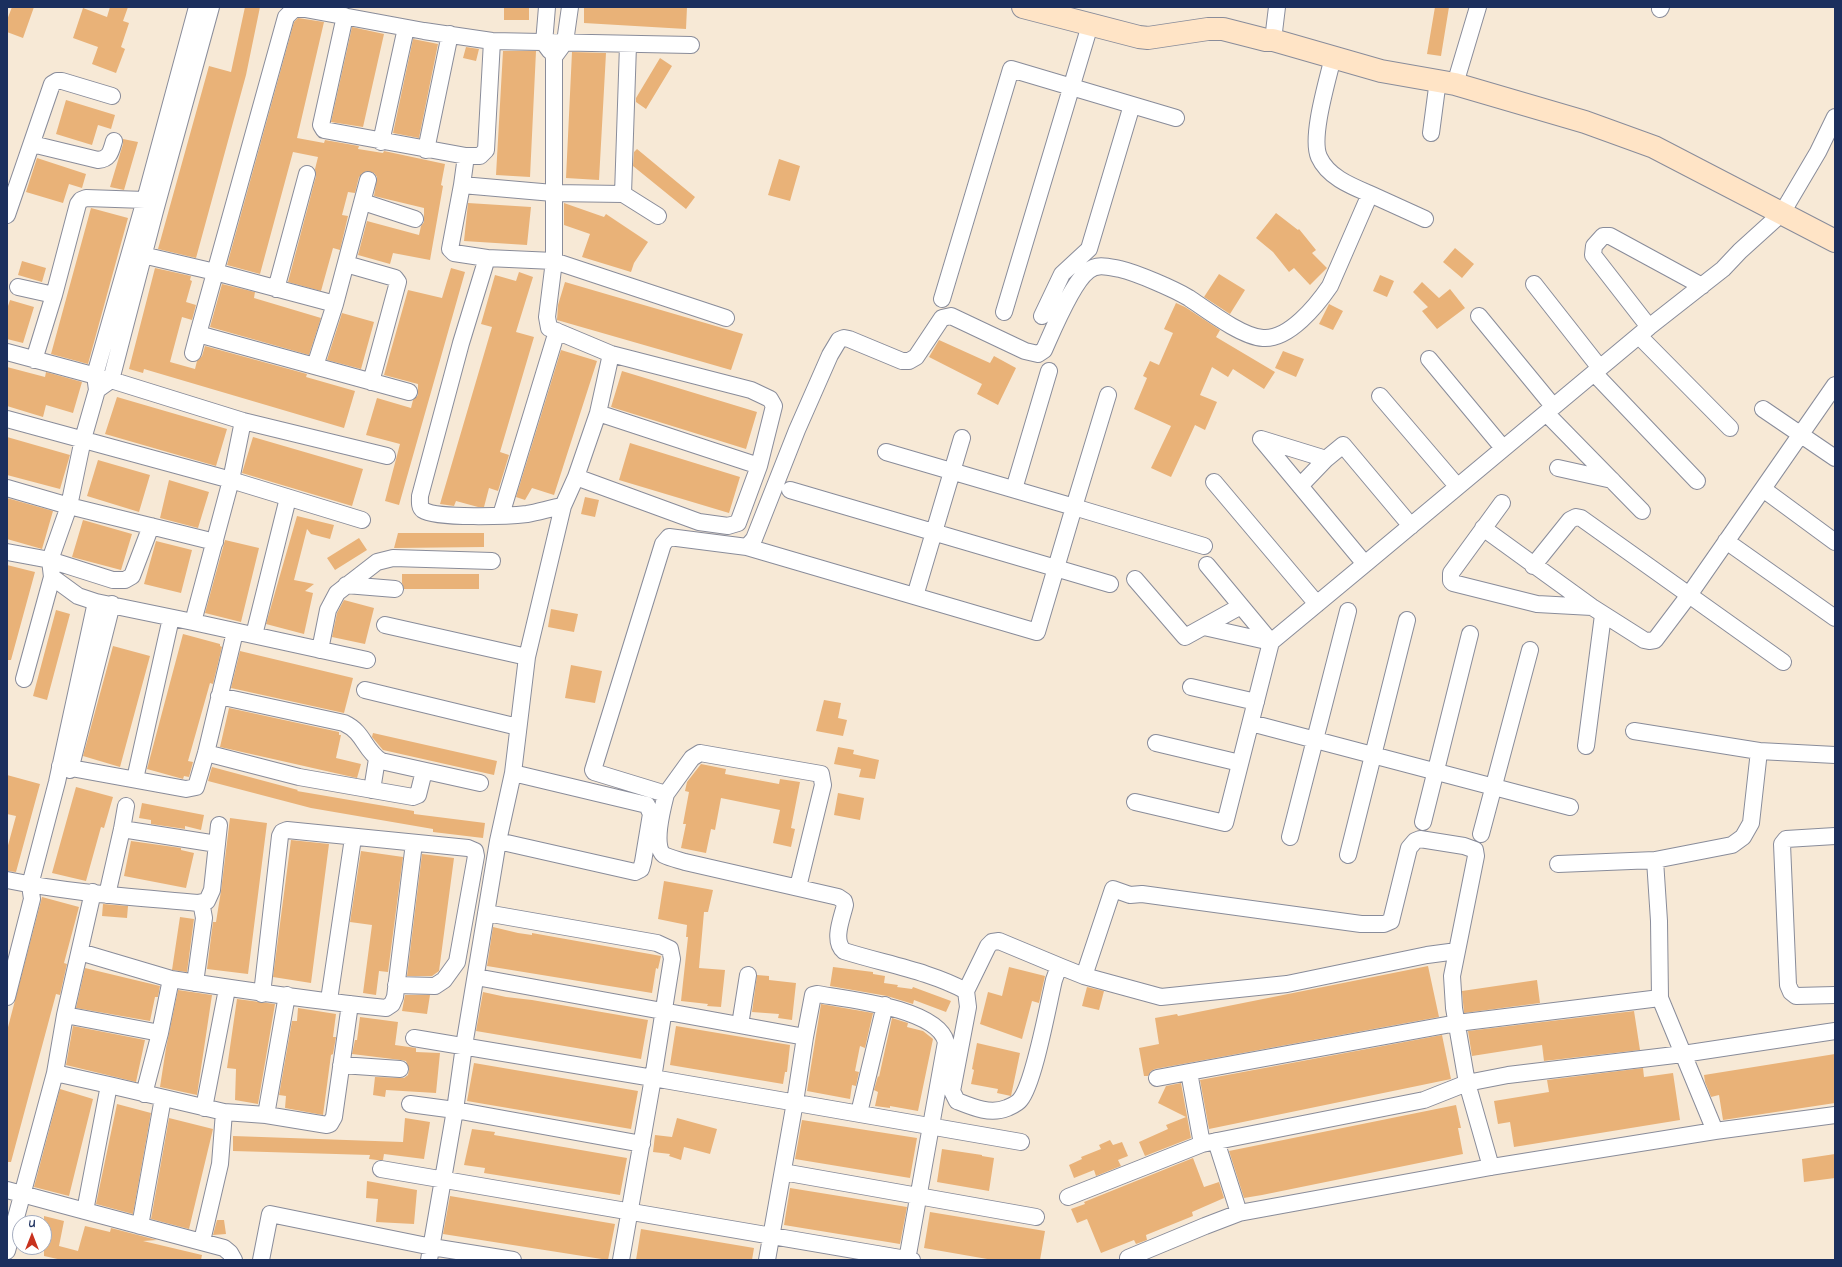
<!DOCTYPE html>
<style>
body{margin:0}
#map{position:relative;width:1842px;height:1267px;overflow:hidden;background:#f7e9d6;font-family:"Architects Daughter",sans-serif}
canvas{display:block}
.frame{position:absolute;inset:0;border:8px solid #1b2f5e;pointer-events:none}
.north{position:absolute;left:12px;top:1215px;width:40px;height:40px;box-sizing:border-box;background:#fff;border:1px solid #a4acbf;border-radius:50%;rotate:0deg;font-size:11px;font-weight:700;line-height:16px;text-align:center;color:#1b2f5e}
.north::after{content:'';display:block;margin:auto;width:14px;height:18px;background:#c8321e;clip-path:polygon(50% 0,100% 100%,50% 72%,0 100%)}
</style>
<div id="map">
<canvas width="1842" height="1267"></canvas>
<div class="frame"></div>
<div class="north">U</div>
</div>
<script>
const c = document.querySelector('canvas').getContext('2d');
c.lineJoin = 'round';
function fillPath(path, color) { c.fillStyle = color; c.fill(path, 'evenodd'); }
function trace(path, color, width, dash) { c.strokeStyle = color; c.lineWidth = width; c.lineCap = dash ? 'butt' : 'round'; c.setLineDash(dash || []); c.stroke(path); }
fillPath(new Path2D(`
 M12,7h22l-11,31 -16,-6v-12z
 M110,7h18l-5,14 6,2 -8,24 4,2 -9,24 -24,-9 6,-17 -25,-9 10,-30 24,9z
 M245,7h15l-14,68 -50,183 -38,-9 51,-183 22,6z
 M504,7h25v13h-25z
 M584,7h103l-1,22 -102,-6z
 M1435,7h14l-8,49 -14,-2z
 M298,18l26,4 -27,116 27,5 1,-3 34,6 -1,3 25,4 1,-2 61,13 -4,21 2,1 -13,74 -37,-7 -3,11 -32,-9 9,-34 52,14 2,-9 3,-4v-14l-50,-12 3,-19 -3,-4 -8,-2 -7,6 -4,16 -7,-1 -6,23 6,1 -8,34 -7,-2 -12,43 -33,-9 28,-106 -1,-7 3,-12 -25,-5 -33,122 -33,-9 67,-243z
 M352,27l32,7 -21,93 -32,-5z
 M413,39l25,5 -19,94 -26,-5z
 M466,47l13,2 -3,12 -13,-3z
 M503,51h33l-6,126 -34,-2z
 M572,52l34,1 -7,127 -33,-2z
 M660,58l12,8 -26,43 -10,-7v-4z
 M66,100l49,15 -4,14 -13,-4 -6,20 -36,-11z
 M123,139l15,3 -14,48 -14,-3 13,-43z
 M637,149l58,48 -9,12 -53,-43 1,-14z
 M37,158l49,16 -4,14 -13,-4 -6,19 -37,-11z
 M779,159l21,7 -10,35 -22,-6z
 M468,203l63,4 -4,38 -63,-4z
 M564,203l40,14 2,-3 42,28 -14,21 -3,9 -49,-15 8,-23 -26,-9z
 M91,208l37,10 -40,146 -37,-10z
 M1276,213l22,17 1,-1 17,21 -4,3 15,15 -17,17 -16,-17 -5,4 -16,-20 -17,-14z
 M1455,248l19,16 -12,14 -19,-16z
 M22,261l24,7 -4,14 -24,-7z
 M155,268l36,8 -1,4 2,1 -6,21 10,3 -4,15 -10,-3 -12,45 25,7 2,-8 5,-5 3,-10 102,28 -1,3 49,14 -11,37 -200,-59 -1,4 -14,-4z
 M451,268l14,4 -66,233 -14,-4 15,-57 -34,-9 11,-37 34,10 2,-8 5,-5v-11l-34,-9 24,-85 34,8z
 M519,272l14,5 -17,55 18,5 -34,115 9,3 -11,36 -9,-3 -5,19h-6l-22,-6 -2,5 -14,-2 52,-177 -11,-3 14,-49 21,6z
 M1219,274l26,16 -15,24 -26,-17z
 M1380,275l14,6 -7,16 -14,-6z
 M565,282l178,52 -12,36 -174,-50 1,-15z
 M1422,282l17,16 11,-9 15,19 -28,21 -15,-18 6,-4 -15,-15z
 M222,284l33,8 -1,6 67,20 -12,37 -99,-28z
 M10,300l24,7 -11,36 -16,-4v-30z
 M1176,303l9,4 35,23 -4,7 59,35 -11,17 -31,-20 -5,8 -16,-10 -12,28 17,7 -12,28 -10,-5 -24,52 -20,-9 20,-42 -37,-17 13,-31 -4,-2 7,-15 9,4 14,-32 -9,-4z
 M1329,304l14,7 -10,19 -14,-6z
 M342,313l32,9 -13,47 -34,-9z
 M939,340l51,23 4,-7 22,12 -18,37 -21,-11 5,-10 -53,-27z
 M561,350l36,11 -43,134 -22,-7 -7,12 -9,-3z
 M1283,351l21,8 -8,18 -21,-9z
 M7,367l38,10 1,-5 36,10 -9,31 -27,-8 -3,12 -36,-11z
 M622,371l135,41 -11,37 -135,-42z
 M117,397l110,32 -11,37 -111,-32z
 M7,437l63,18 -10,34 -53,-14z
 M253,437l110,32 -11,37 -110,-33z
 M630,443l110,34 -11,36 -110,-33z
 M98,460l52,15 -11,37 -52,-16z
 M169,480l40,12 -11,36 -38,-10z
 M585,497l14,3 -4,17 -14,-3z
 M7,498l46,13 -11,38 -35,-10z
 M297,516l37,9 -4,14 -19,-5 -4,-5 -1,4 -12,47 20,4 -9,7 8,2 -9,41 -38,-10z
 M83,520l49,14 -11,36 -49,-13z
 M398,533h86v14l-90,1z
 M359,538l8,12 -32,20 -8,-12z
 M225,540l34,8 -18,74 -36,-9z
 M156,541l36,9 -11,43 -37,-9z
 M7,565l28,7 -24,88h-4z
 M402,574h77v15h-75l-2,-6z
 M344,600l30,8 -9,36 -33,-7 5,-24z
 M551,609l27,5 -4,18 -26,-5z
 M56,610l14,4 -23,86 -14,-4z
 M183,634l37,10v2l2,1 -9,37 -3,-1 -22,78 5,1 -4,15 -5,-1 -1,3 -36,-10z
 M113,646l37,10 -30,111 -37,-11z
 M240,651l113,27 -9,35 -113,-25z
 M571,665l31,6 -7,32 -30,-5z
 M824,700l17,3 -3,15 9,2 -4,16 -27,-5z
 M229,708l110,24v3h2l-5,23 25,6 -4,14 -137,-31z
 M373,733l124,28 -3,14 -111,-25 -11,-13z
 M838,747l16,3 -1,4 26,6 -4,19 -16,-2 2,-8 -27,-5z
 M701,764l25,5 -1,5 54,10 1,-5 20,3 -9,46 4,1 -4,18 -18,-4 7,-33 -59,-12 -6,32 -4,-1 -5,24 -25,-5 5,-24h-3l6,-32 -4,-1 2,-9z
 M212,767l86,23 -1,1 117,20v3l71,9 -2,15 -50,-6v-3l-122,-21 -103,-27z
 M7,775l33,9 -24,88 -9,-1v-22l9,-33 -9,-2z
 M76,787l37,10 -9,31 -3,-1 -15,54 -34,-8z
 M838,793l26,5 -4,22 -26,-5z
 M142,803l62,12 -3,15 -16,-4v3l-34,-5v-4l-12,-2z
 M230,818l37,5 -19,151 -41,-5 6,-47h3l5,-31z
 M291,840l38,4 -18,139 -38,-6z
 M131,841l50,7v2l13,3 -8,35 -62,-12z
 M361,851l42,6 -15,115 -9,-1 -3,24 -13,-2 9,-68 -22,-3z
 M422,854l32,4 -15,113 -7,5h-25z
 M664,881l49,9 -5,22h-4l-5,56 26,2 -4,37 -14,-1 1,-2 -27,-3 7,-64h-2l1,-12 -29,-6z
 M42,897l37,10 -15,56 3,1 -7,31 -4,-1 -45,168h-4v-131z
 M103,904l25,2 -1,12 -25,-2z
 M180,917l14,2 -7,53 -15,-2z
 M493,927l25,6 14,2v-2l129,23 -3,13 -2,-1 -4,25 -165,-27z
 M1428,966l11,51 -284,52 -4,2 -3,5h-4l-5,-28 20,-4 -4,-26 22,-4 1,2z
 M833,967l40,5v2l12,2 -1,7 14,2 -1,2 15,2 1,-2 38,14 -5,11 -32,-12 -1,4 -26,-8 -57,-10z
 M1009,967l36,9 -6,27 -7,-2 -10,38 -42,-15 8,-32 14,4z
 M85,968l75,18 -2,11h-3l-5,24 -74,-13z
 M757,975l12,1v4l27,3 -4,37 -14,-2 1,-4 -27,-2z
 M1537,980l3,23 -76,10 -2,-22z
 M1087,987l17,4 -5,19 -17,-4z
 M178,990l34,5 -15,100 -37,-8 6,-39z
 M483,992l23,5 26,3 116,20 -7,39 -165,-28z
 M405,995h25l-3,19 -25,-3z
 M237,999l38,5 -17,100 -23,-4 1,-31 -9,-1z
 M821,1004l52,9 -8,35 -5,-2 -5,25 4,1 -3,14 -4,-1 -2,14 -43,-8z
 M298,1008l38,6 -3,23h3l-3,17 -2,1 -8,60 -38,-7 1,-12 -7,-1 13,-74h5z
 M1634,1011l6,39 -96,11 -2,-16 -70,11 -4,-25z
 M360,1017l38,5 -3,23 21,3v4l24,1 -4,40 -50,-3 -1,7 -12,-2 2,-18 29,1 4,-3 1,-6 -3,-8 -5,-1 -49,-6 3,-14h2z
 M892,1018l16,5 -1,4 16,4 10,8 -15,72 -28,-5v2l-15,-2 3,-14 -4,-2 4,-14 1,1z
 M73,1026l72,14 -9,42 -70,-17z
 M676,1026l114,19 -3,27h-2l-2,12 -113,-19z
 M1442,1035l9,44 -242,50 -9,-49z
 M977,1043l43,10 -9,43 -14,-3 1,-4 -27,-5 3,-14 -2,-1z
 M1835,1054v49l-112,17 -4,-25 -8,2 -6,-15 -1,-7z
 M474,1063l164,28 -7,38 -164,-28z
 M1643,1068l1,9 29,-4 7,47 -166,27 -4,-25 -12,2 -4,-23 55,-9 -2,-12z
 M1181,1083l10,55 -46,18 -6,-14 29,-13 -2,-4 20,-8 -28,-14 8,-17z
 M60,1089l33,10 -24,97 -35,-9z
 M117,1104l34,9 -18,101 -37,-10z
 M1456,1105l5,23h-3l5,26 -201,41 -18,3 -15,-47z
 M169,1118l44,11 -24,100 -38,-10z
 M405,1118l25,4 -6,37 -40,-5 -1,6h-6l-8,-1 1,-4 -137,-4v-15l170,6z
 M677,1118l40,11 -7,25 -26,-7 -3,13 -12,-4 1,-2 -17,-2 2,-17 17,2z
 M802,1120l115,18 -7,40 -115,-19z
 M472,1129l23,3 -1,3 133,23 -7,37 -136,-22 1,-5 -21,-3z
 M1110,1140l3,5 9,-3 6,14 -10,4 3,6 -25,10 -2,-6 -20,8 -5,-13 13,-6 -1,-2 20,-8 -2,-4z
 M942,1149l40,6v1l12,2 -5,33 -52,-9z
 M1835,1154v24l-31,4 -2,-23z
 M1193,1158l11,29 15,-5 5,16 -32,14 1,4 -47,19 1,5 -11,4 -2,-4 -33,13 -14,-34 -10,4 -6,-14 14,-5 -1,-2z
 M367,1181l50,9 -3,34 -38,-2 2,-23 -12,-1z
 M790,1188l117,19 -7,37 -116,-19z
 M450,1196l165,28 -7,36 -165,-26z
 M930,1212l115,19 -5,29h-47l-69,-12z
 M44,1216l20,5 -5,25 19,5 7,-25 25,6 1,-4 46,12 -14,1 59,14 -1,5h-139l-18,-4z
 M217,1220h7l2,14 -13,1z
 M641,1229l113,19 -2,12h-116z`), '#e9b278');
const street = new Path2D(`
 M547,7l-3,36 6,8
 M570,7l-5,35 -11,15v204l-7,56 2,11 62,26 140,36 19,9 4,7 -15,60 -161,-53
 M1660,9l1,-2
 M345,16l-24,109 3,5 142,26h14l6,-6 6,-109
 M1273,40l4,-33
 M1333,57c-5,22 -23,80 -14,100 9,20 32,29 51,37l-40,92c-13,19 -41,54 -67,52 -21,-1 -56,-28 -74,-40 -15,-9 -52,-25 -69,-29 -11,-2 -23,-6 -32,2 -16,12 -35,59 -44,79l-6,4 -13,-3 -74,-35 -9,2 -26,39 -7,4h-7l-53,-22 -5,-1 -5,2 -9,15 -33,75 -43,109 -7,8 -78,-10 -6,7 -70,226 1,2 72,22c-3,12 -14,53 -2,61 6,3 15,5 21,7l153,35 6,4 1,4c-3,13 -13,36 -1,46 41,13 85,20 122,40l2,16 -16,84 5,10c15,6 33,14 50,7 4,-2 10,-4 13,-8 14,-16 28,-95 34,-120l5,-14 25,10 77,21 126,-13 140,-29 30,-4
 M1455,84l23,-77
 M1431,133l7,-53
 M381,142l25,-114
 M32,144l66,16c12,-1 13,-9 16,-19
 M426,150l24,-116
 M466,156l-4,29 91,8 70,1 35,22
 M462,185l-12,64 4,4 33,5 -26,85 -41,153c0,5 -1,11 3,14 13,9 87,6 104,4 12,-2 24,-6 36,-8
 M623,194l5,-149
 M1370,194l55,25
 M363,202l52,17
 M7,215l45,-131 5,-3h5l50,15
 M134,253l81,19 120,32 33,-124
 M487,258l67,3 172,57
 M346,264l49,14 3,4 -27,100
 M1534,284l66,84
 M18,287l36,8
 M276,289l31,-115
 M942,299l69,-230 165,49
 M1004,312l86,-287
 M1042,316l20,-42 27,-25 43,-144
 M1479,316l74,90
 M1649,327l-56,-72 1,-9 9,-10h7l92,50
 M198,334l88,-317 8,-8h11l119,22 68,10 199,4
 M1639,336l91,92
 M7,352l104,28 132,41 144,35
 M193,353l5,-19 211,58
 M1429,359l74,89
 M34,360l20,-65 24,-91 3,-4 5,-2 59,2
 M315,366l20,-62
 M1594,373l103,108
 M97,390l14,-10 44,-169 56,-204
 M1108,395l-34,112 130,39
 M1380,396l77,90
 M1763,409l72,49
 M1546,413l96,98
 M7,419l224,61 131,40
 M1261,439l104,125 284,-237 74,-58 17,-18 42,-38 36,-61 17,-35
 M1261,439l65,20
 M1558,468l54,12
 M576,477l123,45 29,4 10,-3 21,-57
 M1214,482l103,122
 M1300,486l26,-27 17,-14 68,81
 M7,488l62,18 146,36
 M1014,489l35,-118
 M1763,489l72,53
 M790,490l320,94
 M1502,503l-51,70v8l2,2 84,21 55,3
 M501,515l56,-184
 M1483,528l109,79 52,33 5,1 6,-1 34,-45 146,-210
 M1726,541l109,77
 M747,547l290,85 37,-125 -188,-55
 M7,552l43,8 63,20h12l7,-4 19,-50
 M1207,565l64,77 94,-78
 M1533,566l37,-46 6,-3 5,1 202,144
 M52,577l26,19 18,6 97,20 38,-142 12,-59
 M1135,579l50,58 56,-31
 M346,585l49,4
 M915,596l47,-158
 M193,622l174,38
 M385,625l142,32
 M254,635l34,-137
 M320,650l8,-40 9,-17 40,-31 16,-4 99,3
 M24,679l28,-102 -2,-17 19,-54 14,-67 14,-49 -2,-15 50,-175 52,-193
 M1191,687l65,15
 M365,690l153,37
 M219,696l125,27c21,10 19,26 37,38l99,22
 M1251,723l319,84
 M1634,731l125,20
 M1156,743l84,20
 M1586,746l17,-131
 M206,753l93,24 114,20 5,-2 6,-24
 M60,766l126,23 10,-2 10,-34 29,-121
 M70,770l42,-166
 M135,779l36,-161
 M372,790l5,-31
 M666,794l26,-36 8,-5 121,21 2,11 -25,102
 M1135,802l90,21 46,-181 -67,-15
 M1423,822l47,-188
 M122,829l95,15
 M1481,834l49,-184
 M1835,836l-49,3 -4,5 6,141 3,7 5,4 39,-1
 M1290,837l58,-226
 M498,841l137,31 6,-3 2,-7 8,-48 -4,-9 -134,-32
 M1348,855l59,-235
 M1655,860l4,61 1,77 55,133 120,-16
 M1558,864l97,-4 77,-15 11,-8 8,-14 8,-72 76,4
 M7,880c63,13 127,17 191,23l9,-2 5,-11 7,-65
 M107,895l15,-66 4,-23
 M486,913l171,30 13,6 2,10 -19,119 368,64
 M80,952l91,27
 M1084,976l29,-87 17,6 12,-1 219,30h23l7,-3 18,-73 6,-7 5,-2 44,7 11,4 1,6 -24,120 2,32 13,75 24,84
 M476,977l329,60 -10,65 -28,158
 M195,983l9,-65 -2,-11 -4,-4
 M966,991l22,-45 4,-4 7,-1 60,25
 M262,994l18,-158 2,-4 5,-2 181,18 7,3 1,5 -19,106 -13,18 -9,6 -39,-1
 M7,997l25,-98 -2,-14 27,-103 39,-180
 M329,1000l24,-162
 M65,1015l28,-123
 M740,1025l8,-50
 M805,1037l8,-42 4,-1c29,5 120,14 129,48l-39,218
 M414,1038l239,40 -32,182
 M341,1065l59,4
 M55,1073l10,-58 95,18 11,-54c71,11 143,22 215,29l6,-4 3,-7 19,-154
 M1157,1078l32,-6
 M109,1085l115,27 42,3 61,10 3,-1 4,-7 16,-113
 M144,1094l16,-61
 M410,1104l45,6 187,34
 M204,1108l23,-119
 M859,1113l26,-108
 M266,1115l21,-120
 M1216,1141l23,72
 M1202,1144l-13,-72 268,-49 203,-25
 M381,1169l531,91
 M783,1172l253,45
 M7,1190l78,21 24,-126 -54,-12 -48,178
 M1068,1197l134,-53 222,-44 43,-17 41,-8 175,-21 152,-23
 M85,1211l139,37 6,5 4,7
 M140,1226l23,-128
 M202,1241l18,-77 4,-52
 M1128,1258l77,-32 34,-13 252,-46 224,-36
 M261,1260l9,-46 162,33 81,13
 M429,1260l26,-150 9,-64 34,-205 15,-68 14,-116 36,-151 13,-29 22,-64 13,-59`);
const secondary = new Path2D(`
 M1023,7l116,30 9,1 60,-9h15l43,11h7l108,31 74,13 130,38 69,25 181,94`);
trace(street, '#898c9a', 18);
trace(secondary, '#898c9a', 24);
trace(street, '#fff', 16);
trace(secondary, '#ffe4c6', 22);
</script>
